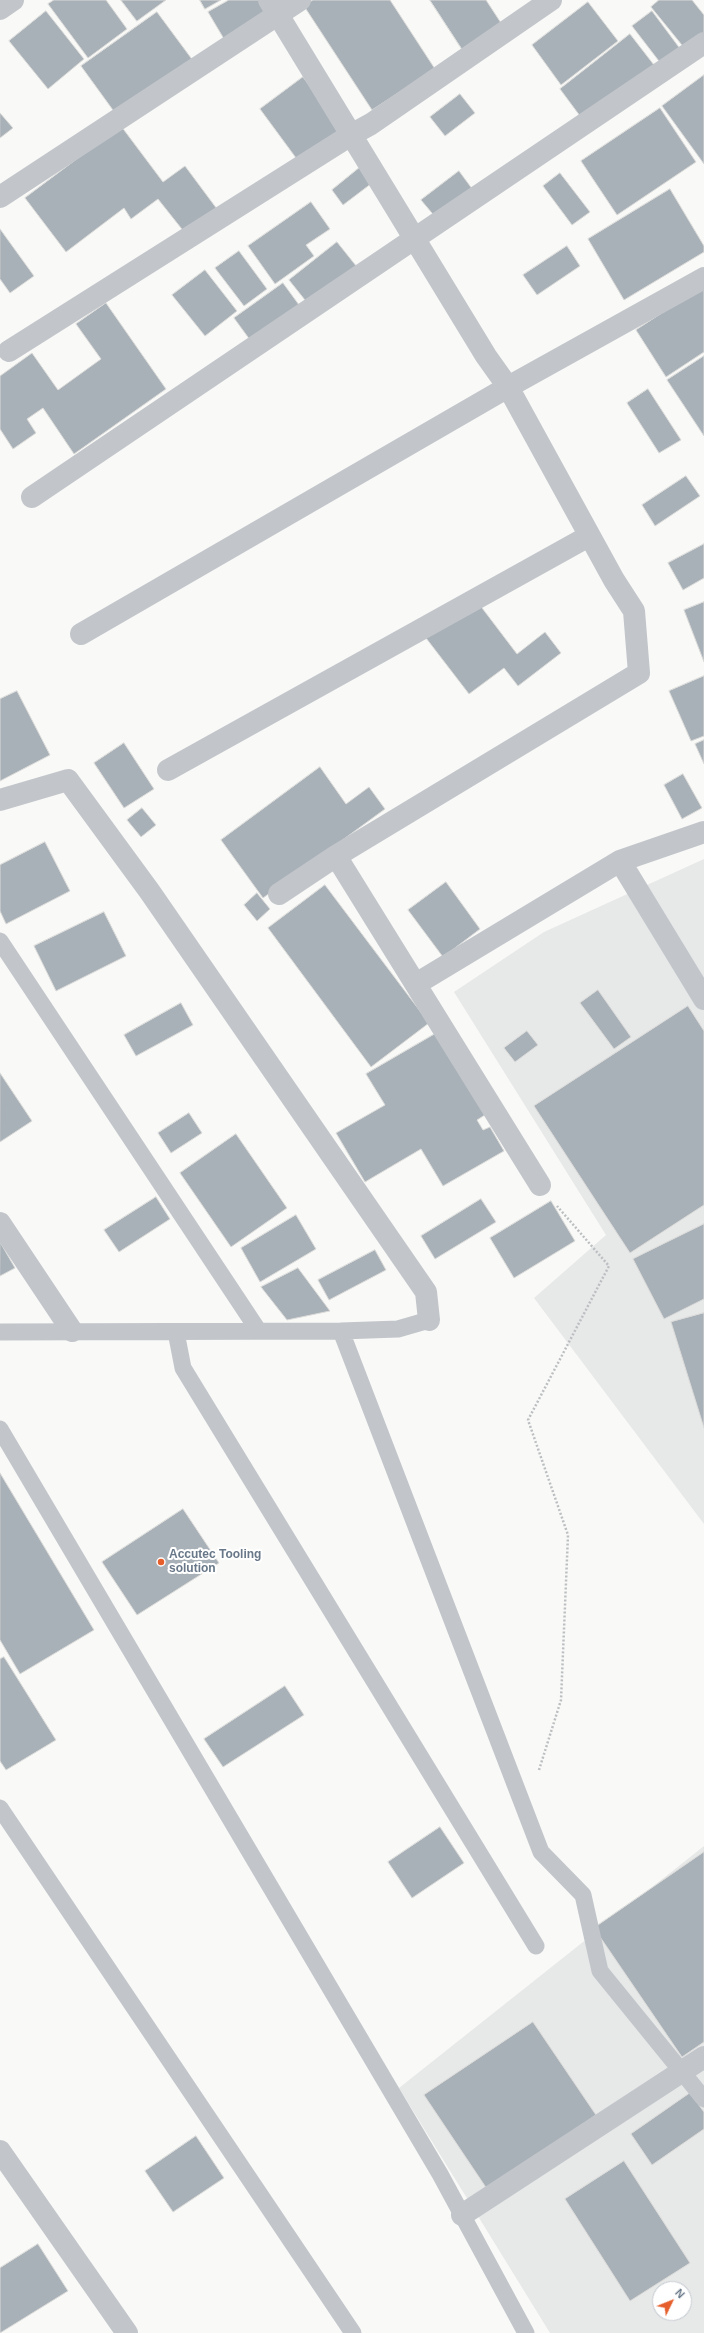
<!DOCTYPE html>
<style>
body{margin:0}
#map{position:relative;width:704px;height:2333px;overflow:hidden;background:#f9f9f7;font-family:Arial,sans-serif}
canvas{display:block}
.north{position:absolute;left:652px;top:2281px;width:40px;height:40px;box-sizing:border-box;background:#fff;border:1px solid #c3c9cf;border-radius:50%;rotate:47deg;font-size:11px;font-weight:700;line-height:16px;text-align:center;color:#687888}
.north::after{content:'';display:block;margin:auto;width:14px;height:18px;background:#e55e2b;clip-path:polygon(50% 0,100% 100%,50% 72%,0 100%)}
</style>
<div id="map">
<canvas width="704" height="2333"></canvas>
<div class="north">N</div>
</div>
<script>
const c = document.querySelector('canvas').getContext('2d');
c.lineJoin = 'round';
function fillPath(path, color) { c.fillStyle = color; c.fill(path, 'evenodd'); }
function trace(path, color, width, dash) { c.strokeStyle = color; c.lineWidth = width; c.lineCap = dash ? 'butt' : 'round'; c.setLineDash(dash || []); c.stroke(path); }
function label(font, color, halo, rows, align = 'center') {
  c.font = font + ' Arial,sans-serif'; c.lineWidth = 4; c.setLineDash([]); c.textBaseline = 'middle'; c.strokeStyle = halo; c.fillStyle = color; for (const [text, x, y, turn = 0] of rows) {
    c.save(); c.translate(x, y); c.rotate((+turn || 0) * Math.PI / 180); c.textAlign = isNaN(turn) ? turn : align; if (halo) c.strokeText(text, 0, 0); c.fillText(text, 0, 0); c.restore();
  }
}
fillPath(new Path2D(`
 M704,859v665l-170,-226 72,-63 -152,-243 90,-60z
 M704,1846v487h-154l-151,-245zM660,2289h24v24h-24z`), '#e7e8e8');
const building = new Path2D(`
 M54,0h52l21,29 -39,29 -40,-54z
 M121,0h45l-29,21z
 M200,0h21l-16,9z
 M229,0h35l10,17 -47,27 -19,-32z
 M313,0h77l45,69 -63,41 -68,-104z
 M430,0h56l15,23 -39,26z
 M659,0h33l12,15v20l-18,15 -35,-43z
 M588,2l30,39 -57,44 -29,-40z
 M46,11l38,48 -36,30 -39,-48z
 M652,11l29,39 -19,15 -30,-39z
 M157,12l37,50 -76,55 -37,-51z
 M630,34l24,31 -71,55 -23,-31z
 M704,75v89l-42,-58z
 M303,77l39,52 -43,33 -39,-53z
 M460,94l15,19 -30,23 -15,-19z
 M660,108l36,54 -79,53 -36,-54z
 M0,113l13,15 -13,10z
 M121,126l42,56 22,-16 32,43 -32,24 -27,-34 -27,20 -7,-11 -58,44 -41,-54z
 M364,164l12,16 -33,25 -11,-15z
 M459,171l14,19 -36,29 -16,-19z
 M560,173l30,39 -18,13 -29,-39z
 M670,189l34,57v6l-80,48 -36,-61z
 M311,202l19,27 -24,16 8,11 -39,28 -27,-38z
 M0,229l34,47 -24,17 -10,-14z
 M337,242l20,25 -48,38 -20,-25z
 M567,246l13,20 -43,29 -14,-20z
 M239,251l28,38 -23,17 -29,-38z
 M205,270l32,41 -32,25 -33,-41z
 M283,283l19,26 -49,35 -19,-26z
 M704,286v66l-38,25 -30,-47z
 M106,303l60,86 -92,65 -31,-46 -16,11 9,14 -23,16 -13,-20v-53l32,-23 26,37 43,-31 -25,-35z
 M704,356v80l-37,-56z
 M648,389l33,51 -22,13 -32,-50z
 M686,476l14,20 -45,30 -13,-21z
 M704,544v34l-21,12 -15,-27z
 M476,600l41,54 28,-22 16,21 -43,33 -14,-18 -35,26 -43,-56z
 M704,602v60l-20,-52z
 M704,676v60l-13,5 -22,-50z
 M17,691l33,64 -50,26v-82z
 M704,740v24l-9,-20z
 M124,743l30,46 -30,19 -30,-45z
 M320,767l26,37 23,-17 16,22 -122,89 -42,-58z
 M683,774l19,34 -20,11 -18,-34z
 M142,808l14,17 -15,12 -14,-17z
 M45,842l25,49 -64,33 -6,-13v-46z
 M446,882l34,47 -37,28 -35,-47z
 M325,885l104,138 -58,44 -103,-139z
 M257,893l13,16 -13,12 -13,-16z
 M104,912l22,44 -70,35 -22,-45z
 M598,990l33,47 -17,12 -34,-46z
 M181,1003l12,22 -57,31 -12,-21z
 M688,1006l16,25v174l-74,48 -96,-147z
 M440,1031l48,82 -11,7 6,10 7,-3 14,24 -61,35 -22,-37 -56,33 -29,-49 49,-28 -19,-31z
 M527,1031l11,14 -23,17 -11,-14z
 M0,1073l32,48 -32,21z
 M189,1113l13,20 -31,20 -13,-20z
 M236,1134l51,74 -56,39 -51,-74z
 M156,1197l14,22 -51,33 -15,-22z
 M481,1199l15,23 -61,37 -14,-23z
 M551,1201l24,40 -61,37 -24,-40z
 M296,1215l20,34 -56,33 -19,-34z
 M704,1224v75l-40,20 -31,-60z
 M0,1242l15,26 -15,8z
 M375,1250l11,20 -57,30 -11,-20z
 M298,1268l32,43 -43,9 -26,-33z
 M704,1313v115l-33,-106z
 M0,1473l94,157 -74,44 -20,-34z
 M183,1509l36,54 -82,52 -35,-53z
 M4,1657l52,83 -50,30 -6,-9v-102z
 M285,1686l19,29 -81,52 -19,-28z
 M440,1827l24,36 -52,35 -24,-36z
 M704,1852v190l-22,15 -88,-129z
 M533,2022l63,93 -109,74 -63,-94z
 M690,2093l14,19v17l-52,36 -21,-31z
 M196,2136l28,42 -51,34 -28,-41z
 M624,2161l66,102 -60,38 -65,-102z
 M38,2244l30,47 -68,42v-65z`);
fillPath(building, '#a9b1b8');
trace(building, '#dbdbd9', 1);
trace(new Path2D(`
 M539,1770l22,-70 7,-165 -40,-115 81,-154 -52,-60`), '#bcbfc2', 2.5, [2, 2]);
trace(new Path2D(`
 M0,941l258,389
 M341,1331l57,-2 31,-9
 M0,1332l341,-1 200,521 42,43 17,76 104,128
 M176,1332l7,36 353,578
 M0,1429l440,745 86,159
 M0,1808l353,525`), '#c2c6cb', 17);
trace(new Path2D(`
 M269,0l217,356 22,31 106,193 20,31 5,62 -303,183 204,329
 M0,9l13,-9
 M0,197l300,-197
 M9,351l342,-216 20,-11 180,-124
 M32,497l672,-454
 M81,634l427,-247 196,-109
 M168,770l421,-234
 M0,800l68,-20 82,112 276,400 3,28
 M620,861l84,138
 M279,894l57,-38
 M416,984l204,-123 84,-29
 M0,1223l72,108
 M0,2151l127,182
 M462,2215l242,-158`), '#c2c6cb', 22);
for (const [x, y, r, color] of [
 [161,1562,4,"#e55e2b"]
]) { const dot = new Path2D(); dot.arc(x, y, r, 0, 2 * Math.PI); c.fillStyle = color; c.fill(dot); trace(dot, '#fff', 1.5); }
label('bold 12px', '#687888', '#fff', [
 ["Accutec Tooling",169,1555],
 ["solution",169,1569]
], 'left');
</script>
